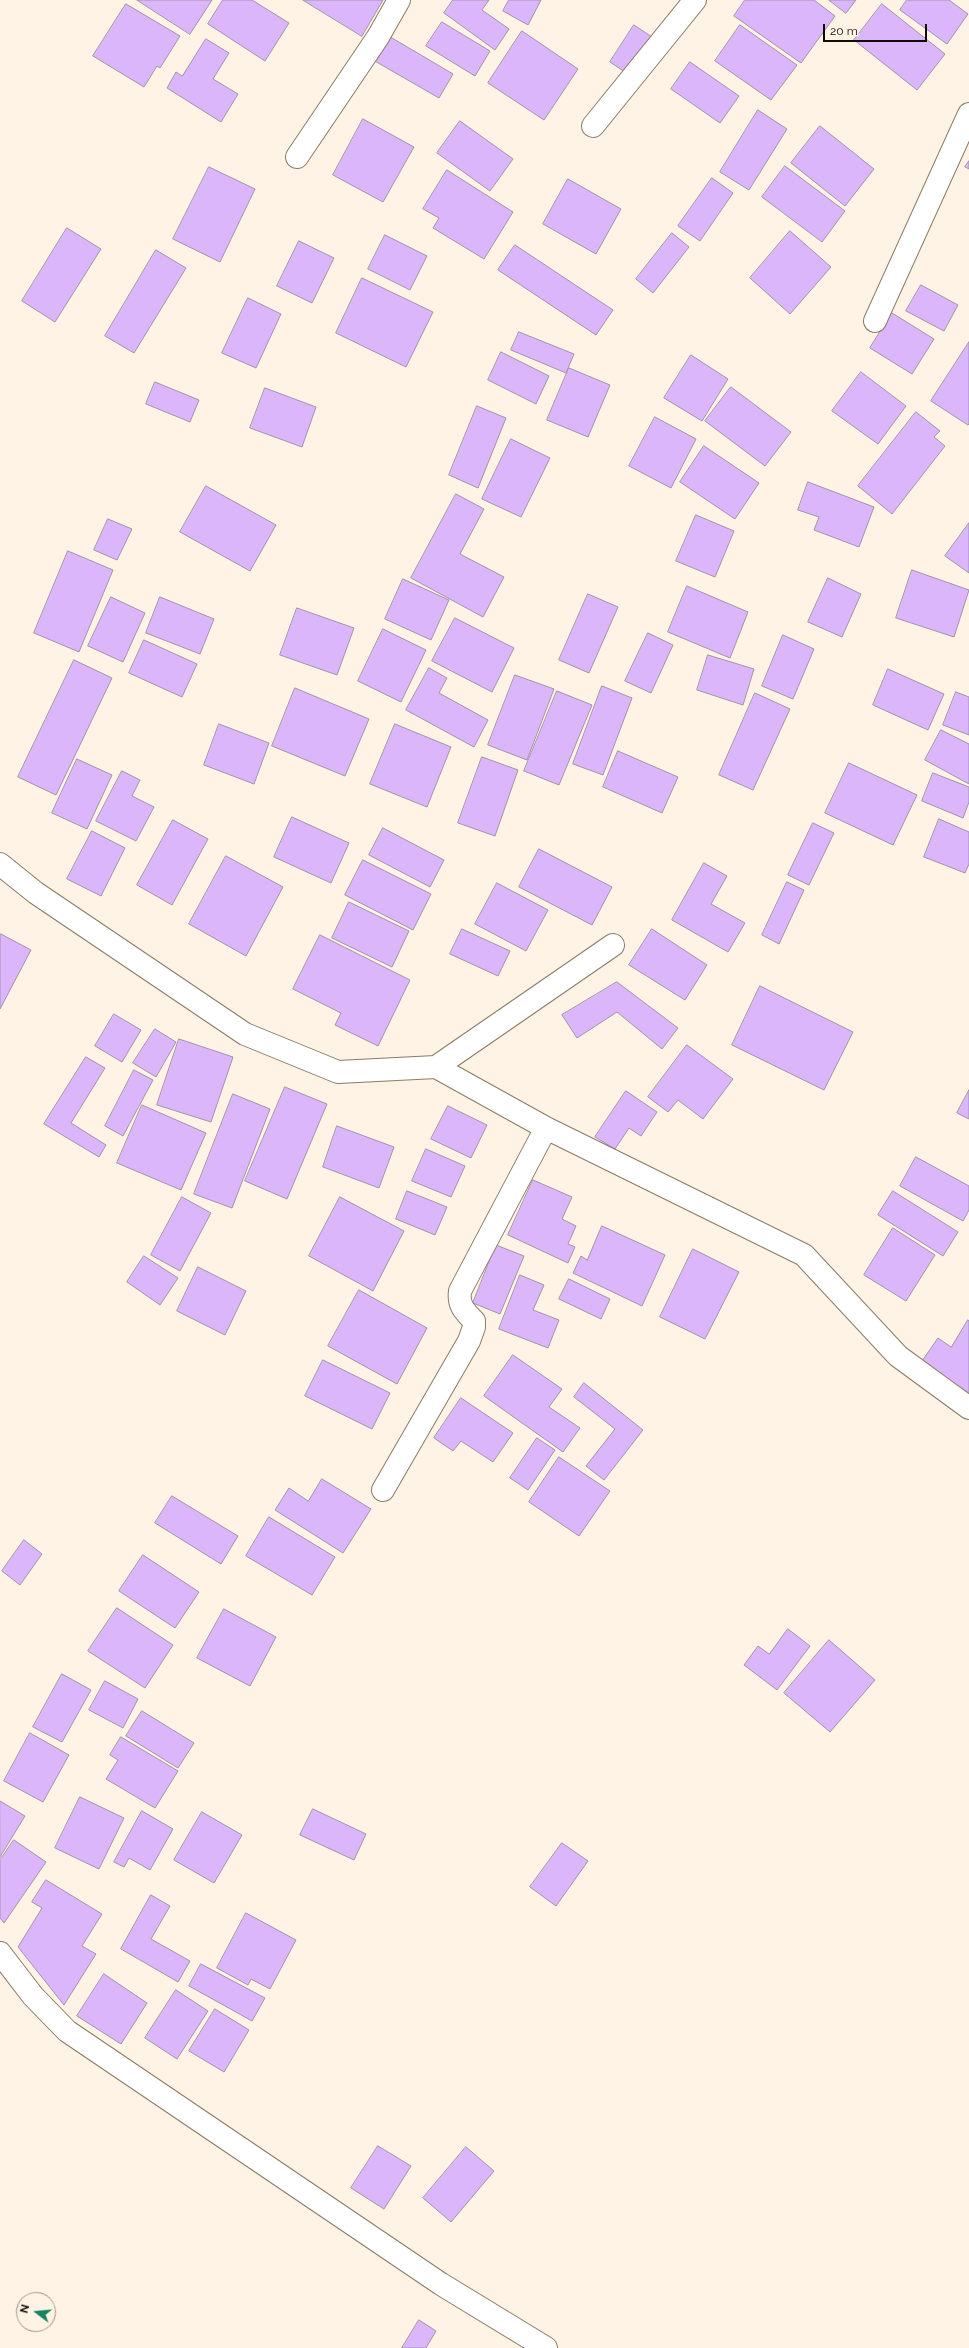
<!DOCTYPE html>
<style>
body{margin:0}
#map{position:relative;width:969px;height:2348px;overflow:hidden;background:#fef3e5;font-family:Raleway,sans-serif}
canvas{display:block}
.north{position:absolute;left:16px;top:2292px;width:40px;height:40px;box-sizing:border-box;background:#fef3e5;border:1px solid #9f968b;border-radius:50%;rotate:286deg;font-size:11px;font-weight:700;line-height:16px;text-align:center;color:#110b05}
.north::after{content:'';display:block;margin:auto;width:14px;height:18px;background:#158360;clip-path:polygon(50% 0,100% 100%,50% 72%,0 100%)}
.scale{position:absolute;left:823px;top:24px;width:104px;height:18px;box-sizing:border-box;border:2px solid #110b05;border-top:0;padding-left:5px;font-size:12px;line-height:14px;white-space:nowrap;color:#110b05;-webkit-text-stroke:3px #fef3e5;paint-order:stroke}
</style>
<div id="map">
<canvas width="969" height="2348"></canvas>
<div class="north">N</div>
<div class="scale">20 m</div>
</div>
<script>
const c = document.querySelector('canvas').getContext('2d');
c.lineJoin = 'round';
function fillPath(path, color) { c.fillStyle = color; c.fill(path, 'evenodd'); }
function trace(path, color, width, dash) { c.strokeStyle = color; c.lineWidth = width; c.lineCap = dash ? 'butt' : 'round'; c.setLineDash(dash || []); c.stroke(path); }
const building = new Path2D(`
 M137,0h75l-22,34z
 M223,0h29l37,23 -24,38 -57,-37z
 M303,0h80l-21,36z
 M453,0h36l-7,10 27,19 -14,21 -51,-37z
 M509,0h32l-13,25 -25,-14z
 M745,0h69l21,16 -34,47 -67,-47z
 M829,0h27l-10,13z
 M907,0h42l19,14 -21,30 -47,-34z
 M126,4l54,32 -20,32 -3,-2 -13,21 -51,-31z
 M882,4l63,50 -28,36 -63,-50z
 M442,22l48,29 -15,25 -49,-30z
 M634,25l18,12 -24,37 -18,-12z
 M740,25l57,40 -26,35 -56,-39z
 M522,31l56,38 -34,51 -56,-37z
 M387,35l66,39 -14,24 -66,-38z
 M206,39l23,14 -16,26 25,15 -17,28 -54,-34 9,-16 6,4z
 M690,62l49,34 -19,27 -49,-34z
 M758,110l29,19 -38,61 -29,-18z
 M363,119l51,28 -31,55 -50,-27z
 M460,121l53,38 -23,32 -53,-38z
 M820,126l54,43 -29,37 -54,-43z
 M969,161v8l-4,-2z
 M785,166l60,45 -23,31 -60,-45z
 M209,167l46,22 -35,73 -47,-23z
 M447,170l66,42 -29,47 -51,-31 6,-10 -16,-9z
 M712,178l21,15 -33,48 -22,-15z
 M568,179l53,30 -25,45 -53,-30z
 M67,228l34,21 -46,73 -33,-21z
 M790,231l41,36 -41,47 -40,-36z
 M672,233l17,14 -36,46 -17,-14z
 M385,235l42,21 -17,34 -42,-21z
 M299,241l35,17 -22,45 -35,-17z
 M515,245l98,65 -17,25 -98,-65z
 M156,250l30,18 -52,85 -29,-17z
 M362,278l71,34 -27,55 -70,-34z
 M921,285l37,20 -14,26 -38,-20z
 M248,298l33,16 -25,54 -34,-15z
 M892,313l42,26 -22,35 -42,-26z
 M519,332l55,22 -8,19 -55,-23z
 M969,342v82l-1,1 -37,-24z
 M501,352l48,24 -13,28 -48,-24z
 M691,355l37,24 -26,42 -38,-23z
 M569,368l41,17 -22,52 -41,-17z
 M861,372l45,34 -28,38 -46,-33z
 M155,382l44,18 -9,22 -44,-18z
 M731,387l60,45 -26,34 -60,-45z
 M265,388l51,19 -14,40 -52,-19z
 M477,406l29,12 -28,70 -29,-13z
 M916,412l24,19 -6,6 11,9 -53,68 -34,-28z
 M655,417l41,22 -25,49 -42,-22z
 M511,439l39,19 -29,59 -39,-18z
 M704,446l55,37 -24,36 -55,-37z
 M808,482l66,25 -15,40 -45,-17 5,-13 -21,-7z
 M206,486l70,39 -26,46 -70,-39z
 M456,494l28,15 -24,45 44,23 -21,40 -72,-39z
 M696,515l38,16 -19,46 -39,-16z
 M108,519l24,10 -15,31 -23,-10z
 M969,523v50l-24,-17z
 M68,551l45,19 -34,82 -45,-19z
 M912,570l57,20 -15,47 -58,-19z
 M828,578l33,16 -19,43 -34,-15z
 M403,579l46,21 -18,40 -46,-21z
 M687,586l61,26 -18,46 -62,-26z
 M588,594l30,13 -29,66 -30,-13z
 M111,597l34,16 -22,49 -35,-16z
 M160,597l54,22 -14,35 -54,-21z
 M297,608l57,20 -17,47 -57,-20z
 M455,618l59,30 -22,44 -60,-31z
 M383,629l43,21 -25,52 -43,-21z
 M648,633l25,12 -22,48 -26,-12z
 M783,635l31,14 -21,50 -31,-13z
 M144,640l53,24 -15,33 -53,-24z
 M708,655l46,14 -11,36 -46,-15z
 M74,660l38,18 -56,117 -38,-18z
 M429,668l18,10 -8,15 49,27 -14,27 -68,-37z
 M888,669l56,25 -16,36 -55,-25z
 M515,675l39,14 -27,71 -39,-15z
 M602,686l30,12 -29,77 -30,-11z
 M295,688l74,31 -24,57 -73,-30z
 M557,691l35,14 -33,80 -35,-14z
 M956,692l13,5v38l-26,-10z
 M755,693l35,16 -37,81 -34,-15z
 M219,724l50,19 -15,41 -50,-19z
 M395,724l56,23 -24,60 -57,-23z
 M941,730l28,14v40l-44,-24z
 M618,751l60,26 -16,36 -59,-26z
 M482,757l36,13 -23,66 -37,-13z
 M77,759l35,16 -25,54 -35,-16z
 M849,763l68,32 -24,50 -68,-32z
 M122,771l18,9 -8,16 22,11 -18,34 -40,-20z
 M933,773l36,14v15l-6,16 -41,-17z
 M292,817l57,26 -18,40 -57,-26z
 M939,819l30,13v32l-4,9 -41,-16z
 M173,820l35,19 -36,66 -35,-20z
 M813,823l21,10 -25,52 -21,-10z
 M383,828l61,32 -14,27 -61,-32z
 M92,831l33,17 -24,48 -34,-17z
 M539,849l73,38 -20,38 -73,-38z
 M226,856l57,31 -37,69 -57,-32z
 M363,860l68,34 -18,36 -68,-35z
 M704,863l23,13 -16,28 34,19 -17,29 -56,-32z
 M787,882l17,8 -25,54 -17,-9z
 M497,883l51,27 -22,41 -51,-27z
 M349,902l60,29 -17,36 -60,-29z
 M462,929l48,22 -12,25 -48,-22z
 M652,929l55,36 -22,35 -56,-35z
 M1,934l30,16 -31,59v-73z
 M320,935l90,45 -32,66 -43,-21 6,-12 -48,-24z
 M617,982l61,46 -16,21 -45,-37 -40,26 -15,-23z
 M760,986l93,46 -29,58 -92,-45z
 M114,1014l27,16 -19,32 -27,-16z
 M155,1029l21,13 -20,35 -23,-14z
 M179,1039l54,18 -22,65 -54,-17z
 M687,1045l46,34 -30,40 -25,-19 -10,12 -20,-15z
 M86,1057l19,11 -34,55 35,22 -7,12 -55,-33z
 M134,1070l19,10 -30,56 -18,-10z
 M285,1087l42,17 -40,95 -42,-18z
 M969,1090v29l-12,-6z
 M626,1091l31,21 -16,24 -12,-8 -14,21 -20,-12z
 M233,1094l37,15 -38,99 -38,-14z
 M142,1105l64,28 -25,57 -64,-27z
 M448,1106l39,19 -16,33 -40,-19z
 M337,1126l57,21 -15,41 -56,-21z
 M426,1149l39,17 -14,31 -39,-16z
 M916,1157l53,29v24l-6,11 -63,-35z
 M533,1180l39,17 -10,22 14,7 -8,18 7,3 -7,16 -60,-28z
 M407,1191l40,16 -12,28 -39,-16z
 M893,1191l65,41 -15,24 -65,-41z
 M182,1197l29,16 -31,58 -29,-16z
 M340,1197l64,34 -31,60 -64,-35z
 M602,1226l63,29 -23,51 -69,-33 8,-17 6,4z
 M893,1228l42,27 -29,46 -42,-26z
 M496,1245l28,11 -24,58 -27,-11z
 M693,1249l46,23 -34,67 -45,-22z
 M144,1256l34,22 -18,27 -33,-23z
 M198,1267l48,24 -21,44 -48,-24z
 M520,1275l24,10 -11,25 26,10 -11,28 -49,-19z
 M569,1279l41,20 -9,20 -42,-20z
 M359,1290l68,38 -30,56 -69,-38z
 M968,1320l1,1v72l-47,-32 16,-23 13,9z
 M513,1355l49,34 -13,18 31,21 -17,24 -79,-56z
 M323,1360l67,33 -18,36 -67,-33z
 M584,1383l59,47 -39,50 -18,-14 29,-37 -41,-32z
 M461,1398l52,35 -20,29 -32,-21 -8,10 -19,-13z
 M537,1438l18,12 -27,40 -18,-12z
 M559,1457l51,34 -31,45 -50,-34z
 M322,1479l49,30 -28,44 -68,-43 14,-22 19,13z
 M172,1496l66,40 -17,28 -66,-41z
 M269,1517l66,40 -23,38 -66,-39z
 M24,1540l18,14 -22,31 -18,-14z
 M143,1555l56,37 -24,36 -56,-37z
 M117,1608l56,37 -28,43 -57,-37z
 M224,1609l52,28 -26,49 -53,-28z
 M788,1629l22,17 -33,44 -33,-25 14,-19 11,8z
 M829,1640l46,40 -45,52 -46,-39z
 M62,1674l29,16 -29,52 -29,-15z
 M105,1681l33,18 -15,29 -34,-18z
 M142,1711l52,32 -16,25 -52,-32z
 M30,1733l39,22 -26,47 -39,-21z
 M121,1737l57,34 -23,37 -49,-29 12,-19 -8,-5z
 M80,1797l44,21 -25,51 -44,-21z
 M0,1801l25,15 -25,41z
 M313,1809l53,25 -12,26 -54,-25z
 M142,1811l31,18 -23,41 -21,-12 -5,9 -10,-5z
 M202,1812l40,23 -28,48 -40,-23z
 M14,1840l32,22 -42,61 -4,-5v-58z
 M562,1843l26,18 -32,45 -26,-19z
 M46,1880l56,34 -20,32 14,8 -32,51 -46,-58 24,-39 -10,-6z
 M151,1895l19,11 -19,33 39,22 -12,21 -57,-33z
 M246,1913l50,27 -26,49 -19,-10 -3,6 -31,-17z
 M201,1964l64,34 -13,23 -63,-35z
 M104,1974l43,29 -26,41 -44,-28z
 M176,1990l32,21 -31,48 -32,-21z
 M215,2009l34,21 -25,42 -35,-21z
 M378,2146l33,20 -27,43 -33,-21z
 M466,2147l28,24 -43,51 -28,-24z
 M419,2320l17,11 -10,17h-24z`);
fillPath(building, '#dcb6fa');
trace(building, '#a093aa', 1);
const street = new Path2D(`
 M593,126l102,-126
 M297,157l81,-120 21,-37
 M875,321l94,-207
 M0,864l36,29 209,141 93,38 98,-5 177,-122
 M436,1067l110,61 258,127 94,101 71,52
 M383,1490l86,-149 5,-14v-6c-10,-10 -16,-16 -14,-30l86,-163
 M0,1953l33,43 34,35 374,253 105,64`);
trace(street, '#8b7b66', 24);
trace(street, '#fff', 22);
</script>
